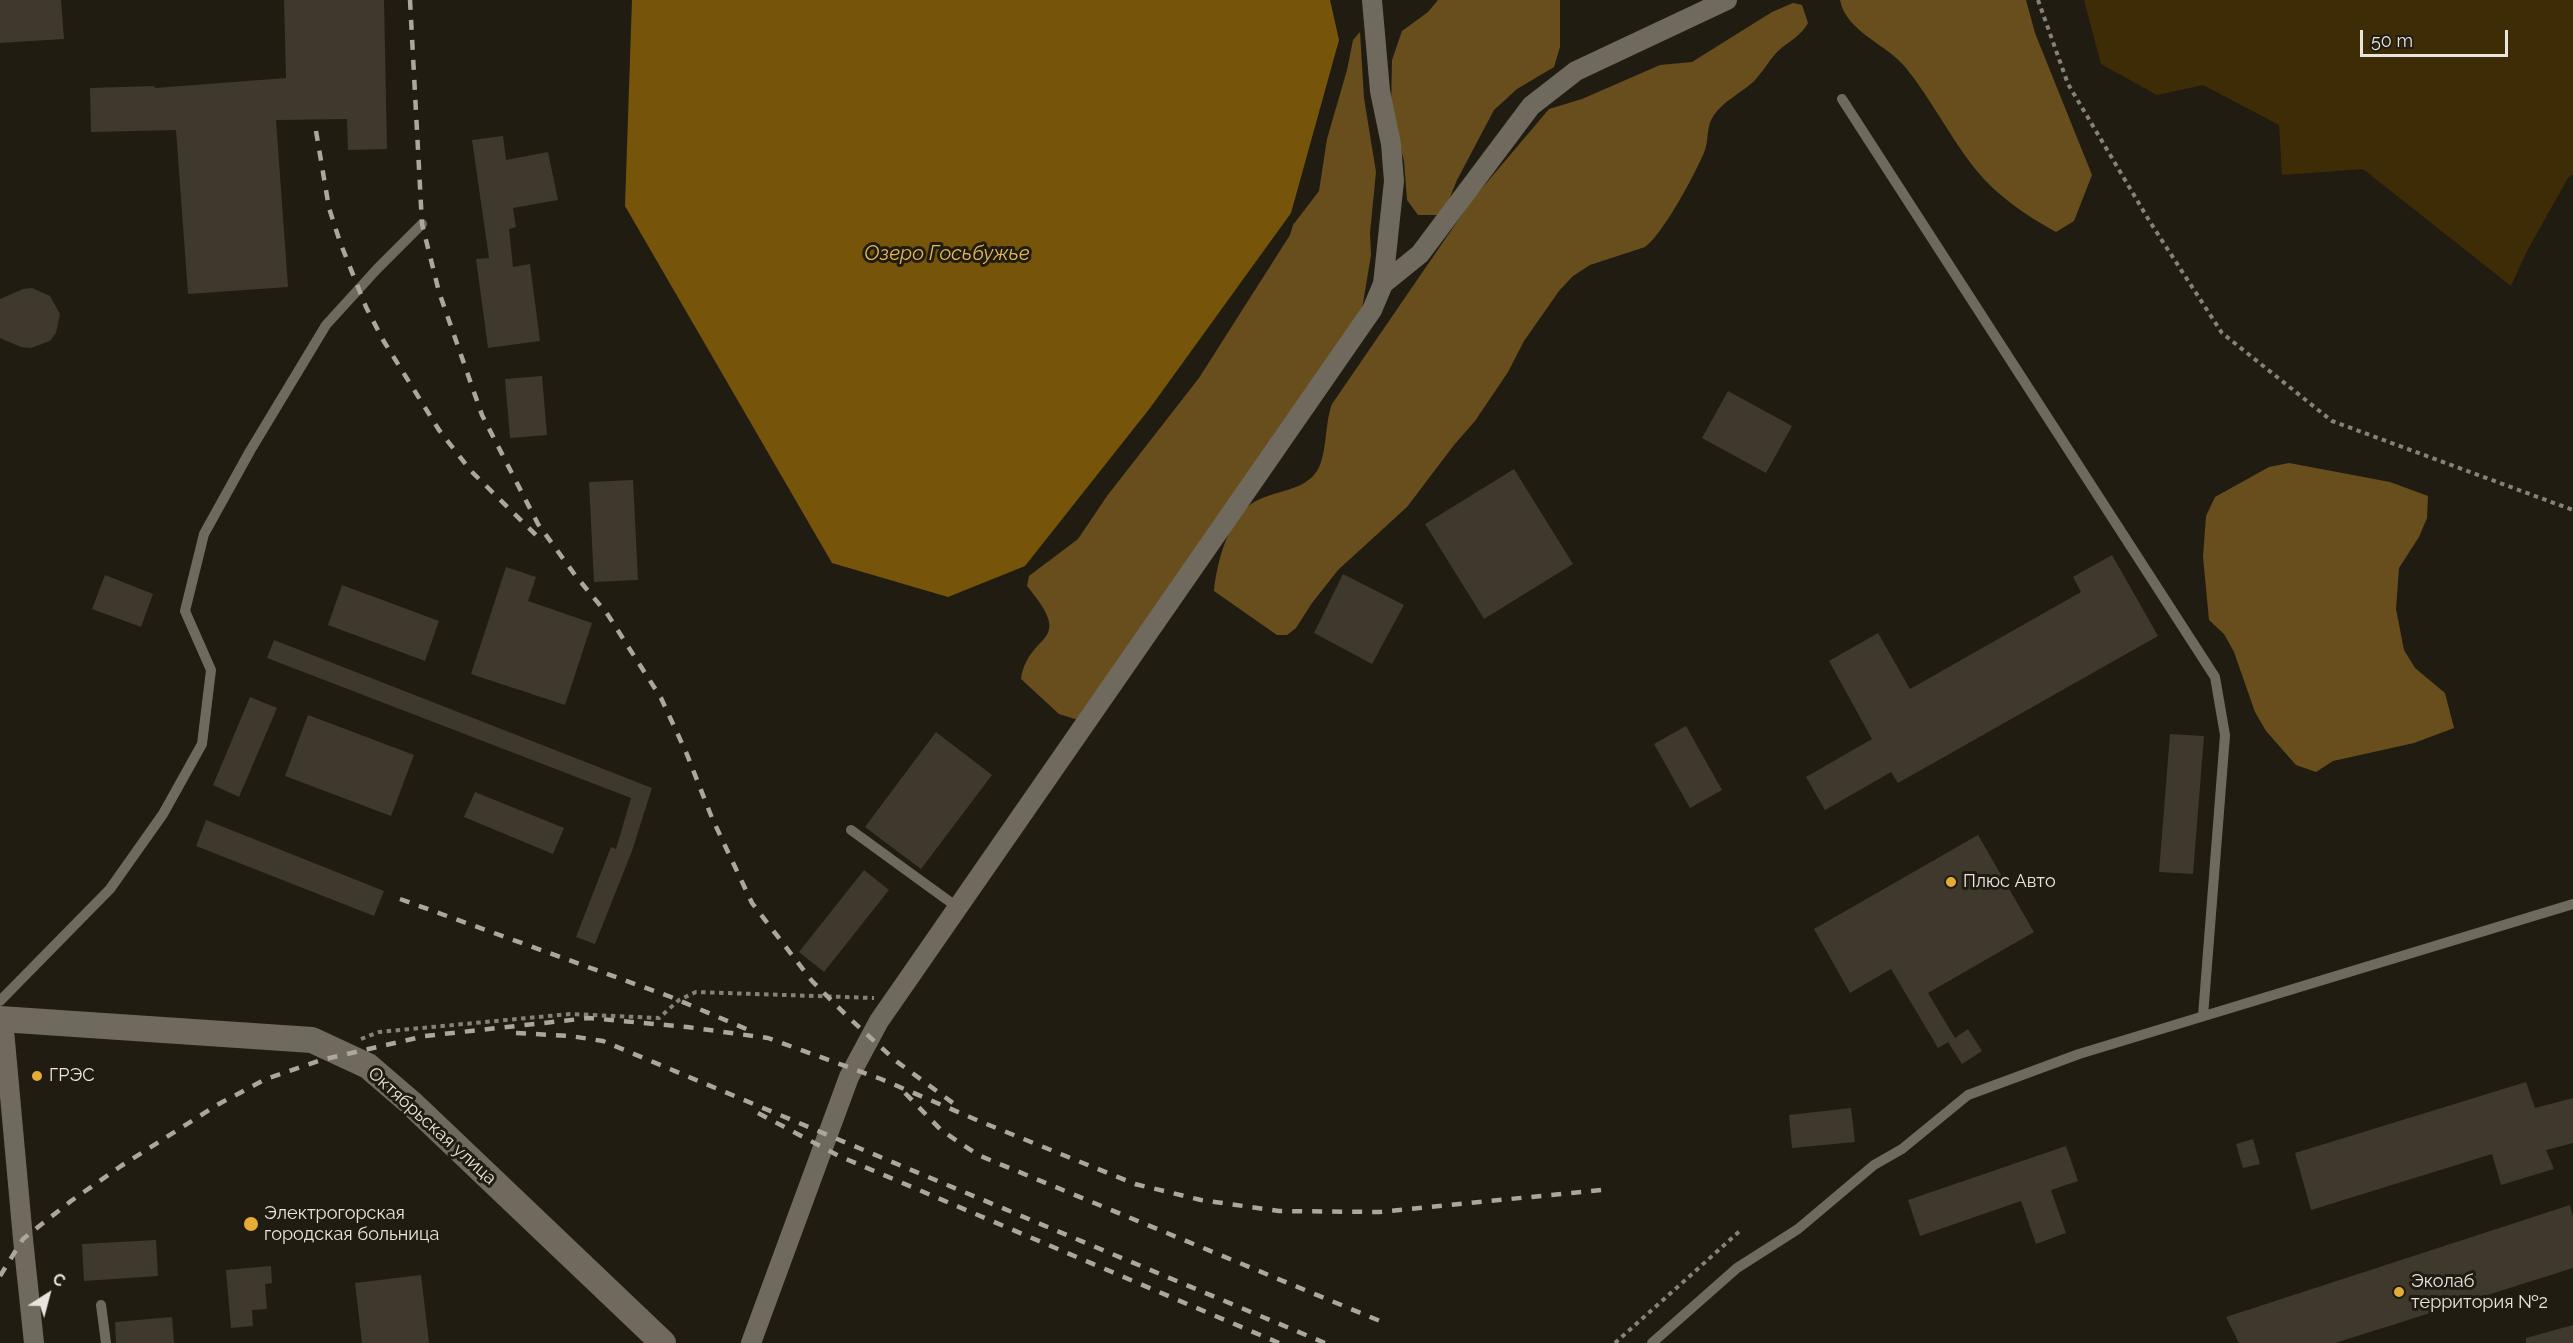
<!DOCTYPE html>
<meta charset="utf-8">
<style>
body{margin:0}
#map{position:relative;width:2573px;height:1343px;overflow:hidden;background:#211c12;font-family:Raleway,sans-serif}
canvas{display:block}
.north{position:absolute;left:18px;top:1265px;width:60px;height:60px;-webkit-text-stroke:4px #211c12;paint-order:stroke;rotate:36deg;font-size:16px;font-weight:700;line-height:24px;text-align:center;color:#e9e5de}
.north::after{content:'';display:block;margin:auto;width:21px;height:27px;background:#e9e5de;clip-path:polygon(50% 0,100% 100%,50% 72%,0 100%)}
.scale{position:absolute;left:2360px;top:30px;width:148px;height:27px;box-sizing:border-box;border:3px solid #e9e5de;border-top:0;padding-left:8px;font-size:18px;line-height:21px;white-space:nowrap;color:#e9e5de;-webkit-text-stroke:4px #211c12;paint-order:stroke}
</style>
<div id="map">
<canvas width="2573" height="1343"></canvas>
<div class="north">С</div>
<div class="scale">50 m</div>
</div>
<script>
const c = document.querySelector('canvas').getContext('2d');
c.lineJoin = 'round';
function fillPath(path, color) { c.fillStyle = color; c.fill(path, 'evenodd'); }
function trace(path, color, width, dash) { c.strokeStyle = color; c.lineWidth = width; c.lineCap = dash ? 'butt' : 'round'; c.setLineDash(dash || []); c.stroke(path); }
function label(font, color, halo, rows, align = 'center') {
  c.font = font + ' Raleway,sans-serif'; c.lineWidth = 6; c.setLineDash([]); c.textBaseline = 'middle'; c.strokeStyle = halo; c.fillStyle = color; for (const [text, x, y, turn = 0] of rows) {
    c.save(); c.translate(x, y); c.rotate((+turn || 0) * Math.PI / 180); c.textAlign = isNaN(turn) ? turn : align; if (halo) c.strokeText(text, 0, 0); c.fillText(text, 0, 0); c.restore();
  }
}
fillPath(new Path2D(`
 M2084,0h489v174l-5,4 -41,73 -16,35 -148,-117 -81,6 -3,-50 -76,-40 -46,10 -56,-31z`), '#3e2c06');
fillPath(new Path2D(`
 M1438,0h122v47l-6,20 -37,22 -23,21 -37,70 -11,27 -7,8h-21l-11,-15 -3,-39 -13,-50 1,-51 10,-29 26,-19z
 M1840,0h186l9,33 57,142 -18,46 -18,11c-29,-16 -59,-36 -80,-62 -26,-32 -44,-70 -70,-102 -19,-24 -60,-36 -66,-68z
 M1793,3l9,2 6,18c-7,13 -19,18 -30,28 -10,10 -16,23 -26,32 -13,11 -28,18 -38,32 -8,11 -5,24 -9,35 -8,21 -43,86 -60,97l-55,18 -17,11 -14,15 -35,50 -16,31 -33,49 -21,24 -47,62 -69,63 -26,33 -16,25 -9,7h-10l-63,-44c2,-25 14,-72 37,-87 19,-13 48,-12 63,-29 14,-15 10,-51 18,-71l140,-204 77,-91 33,-10 78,-34 32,-3 80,-50z
 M1360,32l4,66 12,74 -6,61 1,22 -9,54 -284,411 -19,-6 -38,-35c8,-49 56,-33 6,-93l2,-10 49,-37 29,-43 92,-118 91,-143 3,-10 26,-34 8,-52 20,-69 6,-30z
 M2289,463l101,19 38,14 -1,22 -8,19 -20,31 -3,41 8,41 11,18 30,25 9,35 -40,15 -81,18 -17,11 -20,-7 -30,-34 -11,-19 -21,-60 -10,-18 -15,-14 -6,-63 3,-41 9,-19 54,-30z`), '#684e1c');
fillPath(new Path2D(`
 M632,0h698l9,40 -48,173 -141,195 -125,158 -77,31 -116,-34 -207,-357z`), '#76550a');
fillPath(new Path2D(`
 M0,0h61l3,39 -64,4z
 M284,0h100l3,149 -39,1 -1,-31 -71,1 12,167 -100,7 -12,-164 -85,2 -1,-44 64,-2 1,2 131,-10z
 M503,136l3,24 42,-8 10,48 -45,8 3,19 -7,2 4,38 17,-3 10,77 -52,7 -12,-89 13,-1 -17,-118z
 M32,288l18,8 10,18 -4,19 -6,8 -19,7 -10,-1 -21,-9v-39l23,-10z
 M542,376l5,59 -37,3 -5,-59z
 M1728,391l64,35 -26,47 -64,-35z
 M1514,469l59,95 -89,55 -59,-95z
 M633,480l5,100 -44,2 -5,-100z
 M2112,555l46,81 -260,147 -7,-11 -66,38 -19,-33 66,-38 -43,-78 49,-28 32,56 171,-97 -8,-15z
 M506,567l30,10 -8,24 64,22 -27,82 -94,-31z
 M1343,574l61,31 -32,59 -58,-31z
 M105,575l48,19 -12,33 -49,-18z
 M342,585l97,36 -14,40 -97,-36z
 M274,640l378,148 -20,63 -37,93 -19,-7 35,-90 5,2 15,-51 -364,-140z
 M250,697l27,11 -38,89 -26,-12z
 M308,715l106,40 -23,61 -106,-40z
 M1686,726l36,64 -32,18 -36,-64z
 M936,732l56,43 -71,94 -56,-42z
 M2170,734l34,2 -11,138 -34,-2z
 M475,792l89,36 -11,26 -89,-37z
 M206,820l178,71 -10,25 -178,-70z
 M1978,835l56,97 -106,61 27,45 13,-9 14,22 -20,13 -14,-22 2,-1 -12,7 -47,-79 -41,24 -36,-64z
 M864,870l25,20 -65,82 -25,-20z
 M2526,1082l9,26 38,-10v45l-27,7 8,19 -53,16 -9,-31 -181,56 -16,-57z
 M1851,1108l4,34 -63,6 -3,-33z
 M2253,1139l7,25 -17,4 -7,-24z
 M2066,1146l12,35 -27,9 15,43 -30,11 -15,-43 -101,35 -12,-36z
 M2570,1205l3,12v51l-238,75h-96l-13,-26z
 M156,1240l2,36 -74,5 -2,-37z
 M271,1266l1,17 -7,1 2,25 -15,1 1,16 -22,2 -5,-58z
 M421,1275l8,68h-67l-7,-60z
 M172,1317l2,26h-58l-1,-21z
 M2573,1325v18h-47v-5z`), '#3e382d');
trace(new Path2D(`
 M2038,0l30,84 82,138 72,111 110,88 241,89
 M361,1039l18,-7 191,-18 89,4 20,-18 17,-8 178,6
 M1615,1343l126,-113`), '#868179', 4, [4.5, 4.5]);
trace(new Path2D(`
 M1842,99l373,578 10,58 -22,281
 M851,830l106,77
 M0,1001l110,-112 53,-75 39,-70 9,-74 -26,-59 19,-77 46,-83 76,-126 51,-56 45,-45
 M101,1305l5,38
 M1652,1343l85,-75 61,-39 76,-64 28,-16 66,-54 111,-41 494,-150`), '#70695d', 10);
trace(new Path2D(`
 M1383,284l37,-30 111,-148 45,-35 151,-71
 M3,1019l20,220 11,104
 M751,1343l98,-266 30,-56 493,-711 11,-26 11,-103 -3,-37 -11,-53 -8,-91`), '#70695d', 20);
trace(new Path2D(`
 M0,1019l312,21 56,26 43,37 252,240`), '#70695d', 26);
trace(new Path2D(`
 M410,0l12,224 17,68 43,123 56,109 37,51 33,40 53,83 25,54 26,66 40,85 60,78 35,35 49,45 61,45
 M316,131l13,77 11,34 26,65 17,33 56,90 32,41 72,71
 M400,899l271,98 80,34
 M516,1033l54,3 33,5 722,302
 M905,1093l36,37 37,25 402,166
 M758,1113l81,43 440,187
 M0,1276l23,-37 48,-38 50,-35 96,-61 49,-26 55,-19 104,-24 164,-18 98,9 81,11 113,41 98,42 156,63 66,16 78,11 100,1 232,-23`), '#aba69e', 4.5, [10, 10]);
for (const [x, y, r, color] of [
 [1951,882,6,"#e6ad36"],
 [37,1076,6,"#e6ad36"],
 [251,1224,8,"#e6ad36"],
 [2399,1292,6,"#e6ad36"]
]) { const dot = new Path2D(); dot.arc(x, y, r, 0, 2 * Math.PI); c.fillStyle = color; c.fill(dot); trace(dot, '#211c12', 2); }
label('18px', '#e9e5de', '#211c12', [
 ["Плюс Авто",1963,882],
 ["ГРЭС",49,1076],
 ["Электрогорская",264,1214],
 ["городская больница",264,1235],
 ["Эколаб",2411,1282],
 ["территория №2",2411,1303]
], 'left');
label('18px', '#e9e5de', '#211c12', [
 ["Октябрьская улица",432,1126,42]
]);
label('italic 20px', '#e7b659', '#211c12', [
 ["Озеро Госьбужье",947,254]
]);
</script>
